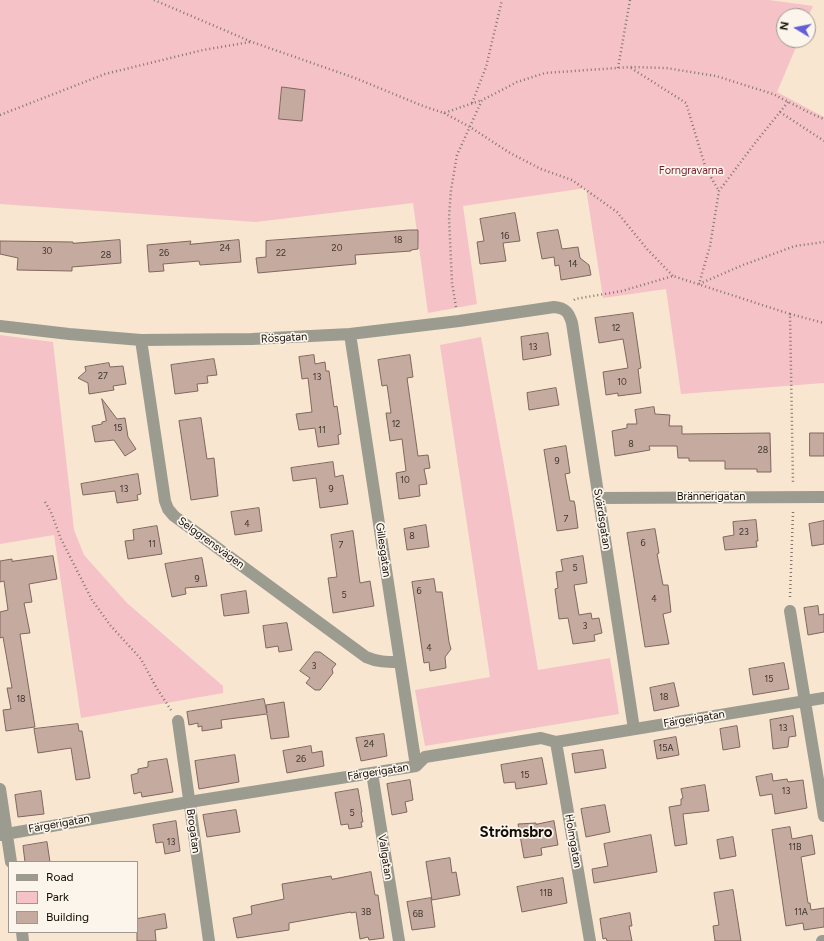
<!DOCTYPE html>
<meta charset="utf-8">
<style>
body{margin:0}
#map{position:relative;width:824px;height:941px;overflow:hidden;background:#f8e6d0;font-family:Figtree,sans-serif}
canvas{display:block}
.legend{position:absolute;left:8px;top:861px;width:130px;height:72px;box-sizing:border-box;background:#fcf5ec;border:1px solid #9e9890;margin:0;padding:5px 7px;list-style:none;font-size:12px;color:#120c06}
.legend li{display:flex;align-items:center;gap:8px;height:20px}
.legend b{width:20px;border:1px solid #9e9890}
.north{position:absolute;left:776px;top:8px;width:40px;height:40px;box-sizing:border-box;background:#fcf5ec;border:1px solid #9e9890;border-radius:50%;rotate:280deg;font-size:11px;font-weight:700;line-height:16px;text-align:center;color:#120c06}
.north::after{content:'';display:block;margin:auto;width:14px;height:18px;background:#645ed7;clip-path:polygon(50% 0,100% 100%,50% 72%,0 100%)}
</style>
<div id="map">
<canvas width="824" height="941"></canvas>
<ul class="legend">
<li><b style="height:5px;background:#9b9b90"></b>Road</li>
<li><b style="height:11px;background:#f5c2c7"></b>Park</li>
<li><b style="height:11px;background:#c5aaa0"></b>Building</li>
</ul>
<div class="north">N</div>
</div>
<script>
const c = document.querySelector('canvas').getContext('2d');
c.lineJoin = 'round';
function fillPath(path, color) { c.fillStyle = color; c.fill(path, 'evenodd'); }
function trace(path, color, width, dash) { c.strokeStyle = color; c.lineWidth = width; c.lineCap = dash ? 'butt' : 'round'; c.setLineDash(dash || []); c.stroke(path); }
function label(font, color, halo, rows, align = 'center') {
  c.font = font + ' Figtree,sans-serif'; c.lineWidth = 3.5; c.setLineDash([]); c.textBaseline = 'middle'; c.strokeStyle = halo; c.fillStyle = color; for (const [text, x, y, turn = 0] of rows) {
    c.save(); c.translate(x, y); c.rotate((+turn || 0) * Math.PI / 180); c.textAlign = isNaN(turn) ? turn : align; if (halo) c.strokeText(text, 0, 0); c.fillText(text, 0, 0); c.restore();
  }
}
fillPath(new Path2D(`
 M0,0h769l44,6 -5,11v-1h-24v24h15l-22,52 47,25v266l-143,11 -15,-105 -63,9 -17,-110 -123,18 14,98 -49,9 -15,-110 -157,19 -256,-18z
 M0,335l53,7 21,188 10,25 43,48 96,83v7l-142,25 -27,-183 -54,9z
 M481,337l28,157 29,176 72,-12 9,56 -194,32 -10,-56 75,-13 -50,-332z`), '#f5c2c7');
const building = new Path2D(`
 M282,87l23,3 -3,31 -23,-2z
 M515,213l5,28 -17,2 3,18 -26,3 -3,-22 7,-1 -4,-22z
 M410,230h8v19l-7,1v1l-56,4 1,9 -98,9 -2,-15 10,-1v-16z
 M558,230l4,19 16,-2 2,11 9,7 2,10 -30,5 -2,-15 -4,1 -1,-9 -12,2 -5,-26z
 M120,240l1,23 -49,4v4l-55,-1 1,-12 -18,-4v-13l73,1v1z
 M239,240l2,22 -41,3 -1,-4 -36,3 1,7 -15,1 -2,-27 44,-4 -1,3z
 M633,313l8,55 -3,1 3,24 -23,3v-3l-12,2 -3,-23 25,-4 -5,-29 -24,4 -4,-25z
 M548,333l3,22 -28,5 -2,-23z
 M314,355l1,9 10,-2 1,9h3l5,36 3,-1 4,28 -3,1 1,9 -21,3 -3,-19 -16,2 -3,-16 16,-2 -4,-34 -6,1 -3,-22z
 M410,355l3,22 -6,1 11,78 10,-1 2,13 -6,1 3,15 -8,1 1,11 -21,3 -3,-26 10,-2 -4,-32 -12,2 -4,-28h5l-4,-28 -5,1 -4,-26z
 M214,359l3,16 -10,1 1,7 -11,1 1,7 -23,3 -4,-29z
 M109,363l1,4 13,-1 3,18 -13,2 1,4 -25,4 -1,-11 -10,-5 8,-7 -1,-4z
 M556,388l3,17 -30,5 -2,-17z
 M102,399l15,20 8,-1 3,19 8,12 -11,7 -11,-16 -19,2 -3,-16 10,-2v-2l4,-1z
 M654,407l1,7 15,1 -1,11h13v8l88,-1 1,39h-14v-3h-32v-8h-36v-3h-11l-1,-12h-28l1,4 -35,6 -3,-25 15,-3v-4h10l-2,-14z
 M201,418l6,41 7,-1 4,38 -27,4 -12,-79z
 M810,433h14v23h-14z
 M566,446l4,27 -5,1 5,27h4l1,4 3,23 -21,3 -13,-81z
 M333,462l2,15 8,-2 5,29 -28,4 -4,-30 -23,3 -2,-13z
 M138,474l3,20 -4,1 1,5 -21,3 -2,-12 -32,4 -2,-11z
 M259,508l3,23 -27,4 -4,-23z
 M756,520l2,21h-2l1,6 -32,3 -2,-13 11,-2 -1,-13z
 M824,521v23l-12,2 -3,-22z
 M426,525l3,22 -22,3 -3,-21z
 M157,526l5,28 -34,5 -3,-18 9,-1 -1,-10z
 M655,529l4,24 -2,1 6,31h5l3,27 -8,2 6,30 -24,3 -18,-114z
 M353,531l7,52 10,-2 4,25 -41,7 -5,-35 9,-1 -6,-42z
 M53,556l4,23 -28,5 3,18 -8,1 6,30 -10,1 15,93 -29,4 -3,-21 8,-1 -4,-21h5l-9,-51 -3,1v-26l8,-2 -4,-29 -4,1v-21l12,-2v2z
 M583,556l4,27 -13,2 5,30 12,-2 1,6 7,-1 3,15 -8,2 1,6 -22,3 -5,-26 -9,1 -4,-30 3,-1 -2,-16 7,-1 -2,-11z
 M202,558l5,28 -22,2 1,6 -14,3 -7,-33z
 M434,579l2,13h6l7,50 2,7 -6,8 1,11 -16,3 -1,-9 -5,1 -12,-81z
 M246,591l3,22 -25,3 -3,-21z
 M818,606l1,9 5,-1v18l-16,3 -4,-27z
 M287,623l5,27 -13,2 -1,-6 -12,2 -3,-22z
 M315,652h5l16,12 -4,5 1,4 -13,17h-5l-9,-7 4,-5 -10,-7z
 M784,663l5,26 -36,6 -4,-26z
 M674,683l5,23 -25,5 -4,-23z
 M264,699l3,14 -1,-8 18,-3 5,35 -18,2 -4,-25 -46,6 1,8 -20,3v-5l-4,1v-4l-9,2 -2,-13z
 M793,716l3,20 -7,1 -1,10 -15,2 -3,-29z
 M78,724l1,7h3l8,47 -14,2 -5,-32 -33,5 -4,-24z
 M737,726l3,21 -17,3 -3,-21z
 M384,734l3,22 -26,5 -5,-23z
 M676,737l3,18 -22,4 -3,-18z
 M311,746l1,7 10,-2 2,15 -37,7 -4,-22z
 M603,750l3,18 -31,5 -3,-19z
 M235,755l4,27 -40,7 -4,-28z
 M542,758l5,26 -31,5 -1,-7 -11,1 -3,-18z
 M167,759l6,33 -31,5 -1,-5 -7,2 -3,-19 7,-2v-4l10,-2v-5z
 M772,774l1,7 14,-2 1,3 15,-2 4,28 -32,6 -3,-20 -12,2 -4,-19z
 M410,780l3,20 -8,2 2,10 -15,3 -5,-31z
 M705,785l4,26 -26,3 4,30 -12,2 -6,-39 12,-2v-6l2,-1 -2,-9z
 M358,789l4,23h-1l2,10h-2l1,5 -13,2 -1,-5 -7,1 -6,-32z
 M41,791l3,23 -26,3 -3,-22z
 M605,805l5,27 -24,5 -5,-28z
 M236,810l4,22 -33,5 -4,-22z
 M176,821l4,30 -15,3 -2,-12 -7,1 -3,-18z
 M554,821l4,24 -17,3 1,7 -18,3 -6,-34 18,-1v1z
 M790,827l2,12 20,-4 3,19 -14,3 7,46h2l1,7 13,-2v19l-20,3 -1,-7 -17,3 -14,-96z
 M651,835l6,37 -63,11 -2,-14 16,-3 -4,-22z
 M733,837l3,19 -16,3 -3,-19z
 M47,842l3,20h-25l-2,-16z
 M450,858l2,15 4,-1 4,23 -28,5 -6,-38z
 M371,872l4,23h3l6,43 -15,2 -1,-3 -8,2 -4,-27 -5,1v-1l-62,11v7l-52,8 -4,-20 19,-4 -1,-8 33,-7 -2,-15 49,-8 1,3z
 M563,878l4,25 -45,9 -5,-25z
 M733,890l8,51h-26l-2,-15 6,-1 -5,-32z
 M431,898l4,29 -23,3 -5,-28z
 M630,913l2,13h-3l3,15h-25l-1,-3 -3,1 -3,-20z
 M165,914l2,14 -12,2 1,11h-19v-22z`);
fillPath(building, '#c5aaa0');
trace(building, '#80675e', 1);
trace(new Path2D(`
 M154,0l98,42 103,36 68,28 21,7 38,-13
 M618,68l12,-68
 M631,68l55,35 20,66 13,22
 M788,102l-33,41 -36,48 -9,55 -11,38 44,-19 52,-19 29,-4
 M472,103l14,-36 16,-67
 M780,112l44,29
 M444,113l26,14 40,26 31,16 31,11 45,32 30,37 26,27
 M0,115l105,-41 98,-24 47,-8
 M574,300l1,-1 47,-8 51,-15 117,38 3,169
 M456,307l-4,-24 -3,-66 2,-27 6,-35 25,-55 18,-9 17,-9 28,-9 86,-6 35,1 50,8 57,18 39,20 12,5
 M790,314l34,9
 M45,502l6,10 10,27 31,61 18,25 31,34 15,28 15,23
 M790,597l3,-85`), '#837769', 2.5, [1, 3]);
trace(new Path2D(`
 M0,326l69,8 72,6 111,-1 98,-5 109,-13 95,-14c12,1 15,6 18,16l62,406
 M350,334l66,432
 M141,340l24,161 3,8 6,7 192,141c11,5 21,5 33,5
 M599,498l225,-1
 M790,611l34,205
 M178,721l31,220
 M556,742l34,199
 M372,773l27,168
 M0,789l11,73
 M0,835l189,-33 227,-36 9,-9 116,-19 15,4 268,-44
 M22,932l1,9
 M822,941h2`), '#9b9b90', 12);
label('9px', '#3f342c', null, [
 ["16",505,236],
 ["18",398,240],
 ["24",225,248],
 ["20",337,248],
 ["30",47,251],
 ["26",164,253],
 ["22",281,253],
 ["28",106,255],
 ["14",573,264],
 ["12",616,328],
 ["13",533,347],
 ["27",103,376],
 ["13",317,377],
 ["10",622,382],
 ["12",396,424],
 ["15",118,428],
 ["11",322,430],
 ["8",631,444],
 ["28",763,450],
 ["9",557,461],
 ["10",405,480],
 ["13",124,489],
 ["9",331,489],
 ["7",566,519],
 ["4",247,524],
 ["23",744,532],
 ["8",412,536],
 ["6",643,543],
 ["11",152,544],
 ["7",341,545],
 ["5",575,568],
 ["9",197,579],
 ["6",419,591],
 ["5",344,595],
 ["4",654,599],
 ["3",585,626],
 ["4",429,648],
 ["3",314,666],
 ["15",769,679],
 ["18",664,697],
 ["18",21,699],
 ["13",783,728],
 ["24",369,744],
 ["15A",666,748],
 ["26",301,759],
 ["15",525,775],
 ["13",786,791],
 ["5",352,813],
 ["13",171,842],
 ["11B",795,847],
 ["11B",546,893],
 ["3B",366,912],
 ["11A",801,912],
 ["6B",418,914]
]);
label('11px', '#771d32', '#fcf5ec', [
 ["Forngravarna",691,171]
]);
label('11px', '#120c06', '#fcf5ec', [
 ["Rösgatan",284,338,-3],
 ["Brännerigatan",711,497],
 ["Svärdsgatan",602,519,81],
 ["Selggrensvägen",211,543,36],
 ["Gillesgatan",383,550,82],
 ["Färgerigatan",694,719,-9],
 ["Färgerigatan",378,772,-9],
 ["Färgerigatan",59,824,-10],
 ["Brogatan",193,831,82],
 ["Holmgatan",573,841,80],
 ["Vallgatan",385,857,81]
]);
label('bold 15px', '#120c06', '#fcf5ec', [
 ["Strömsbro",516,833]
]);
</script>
